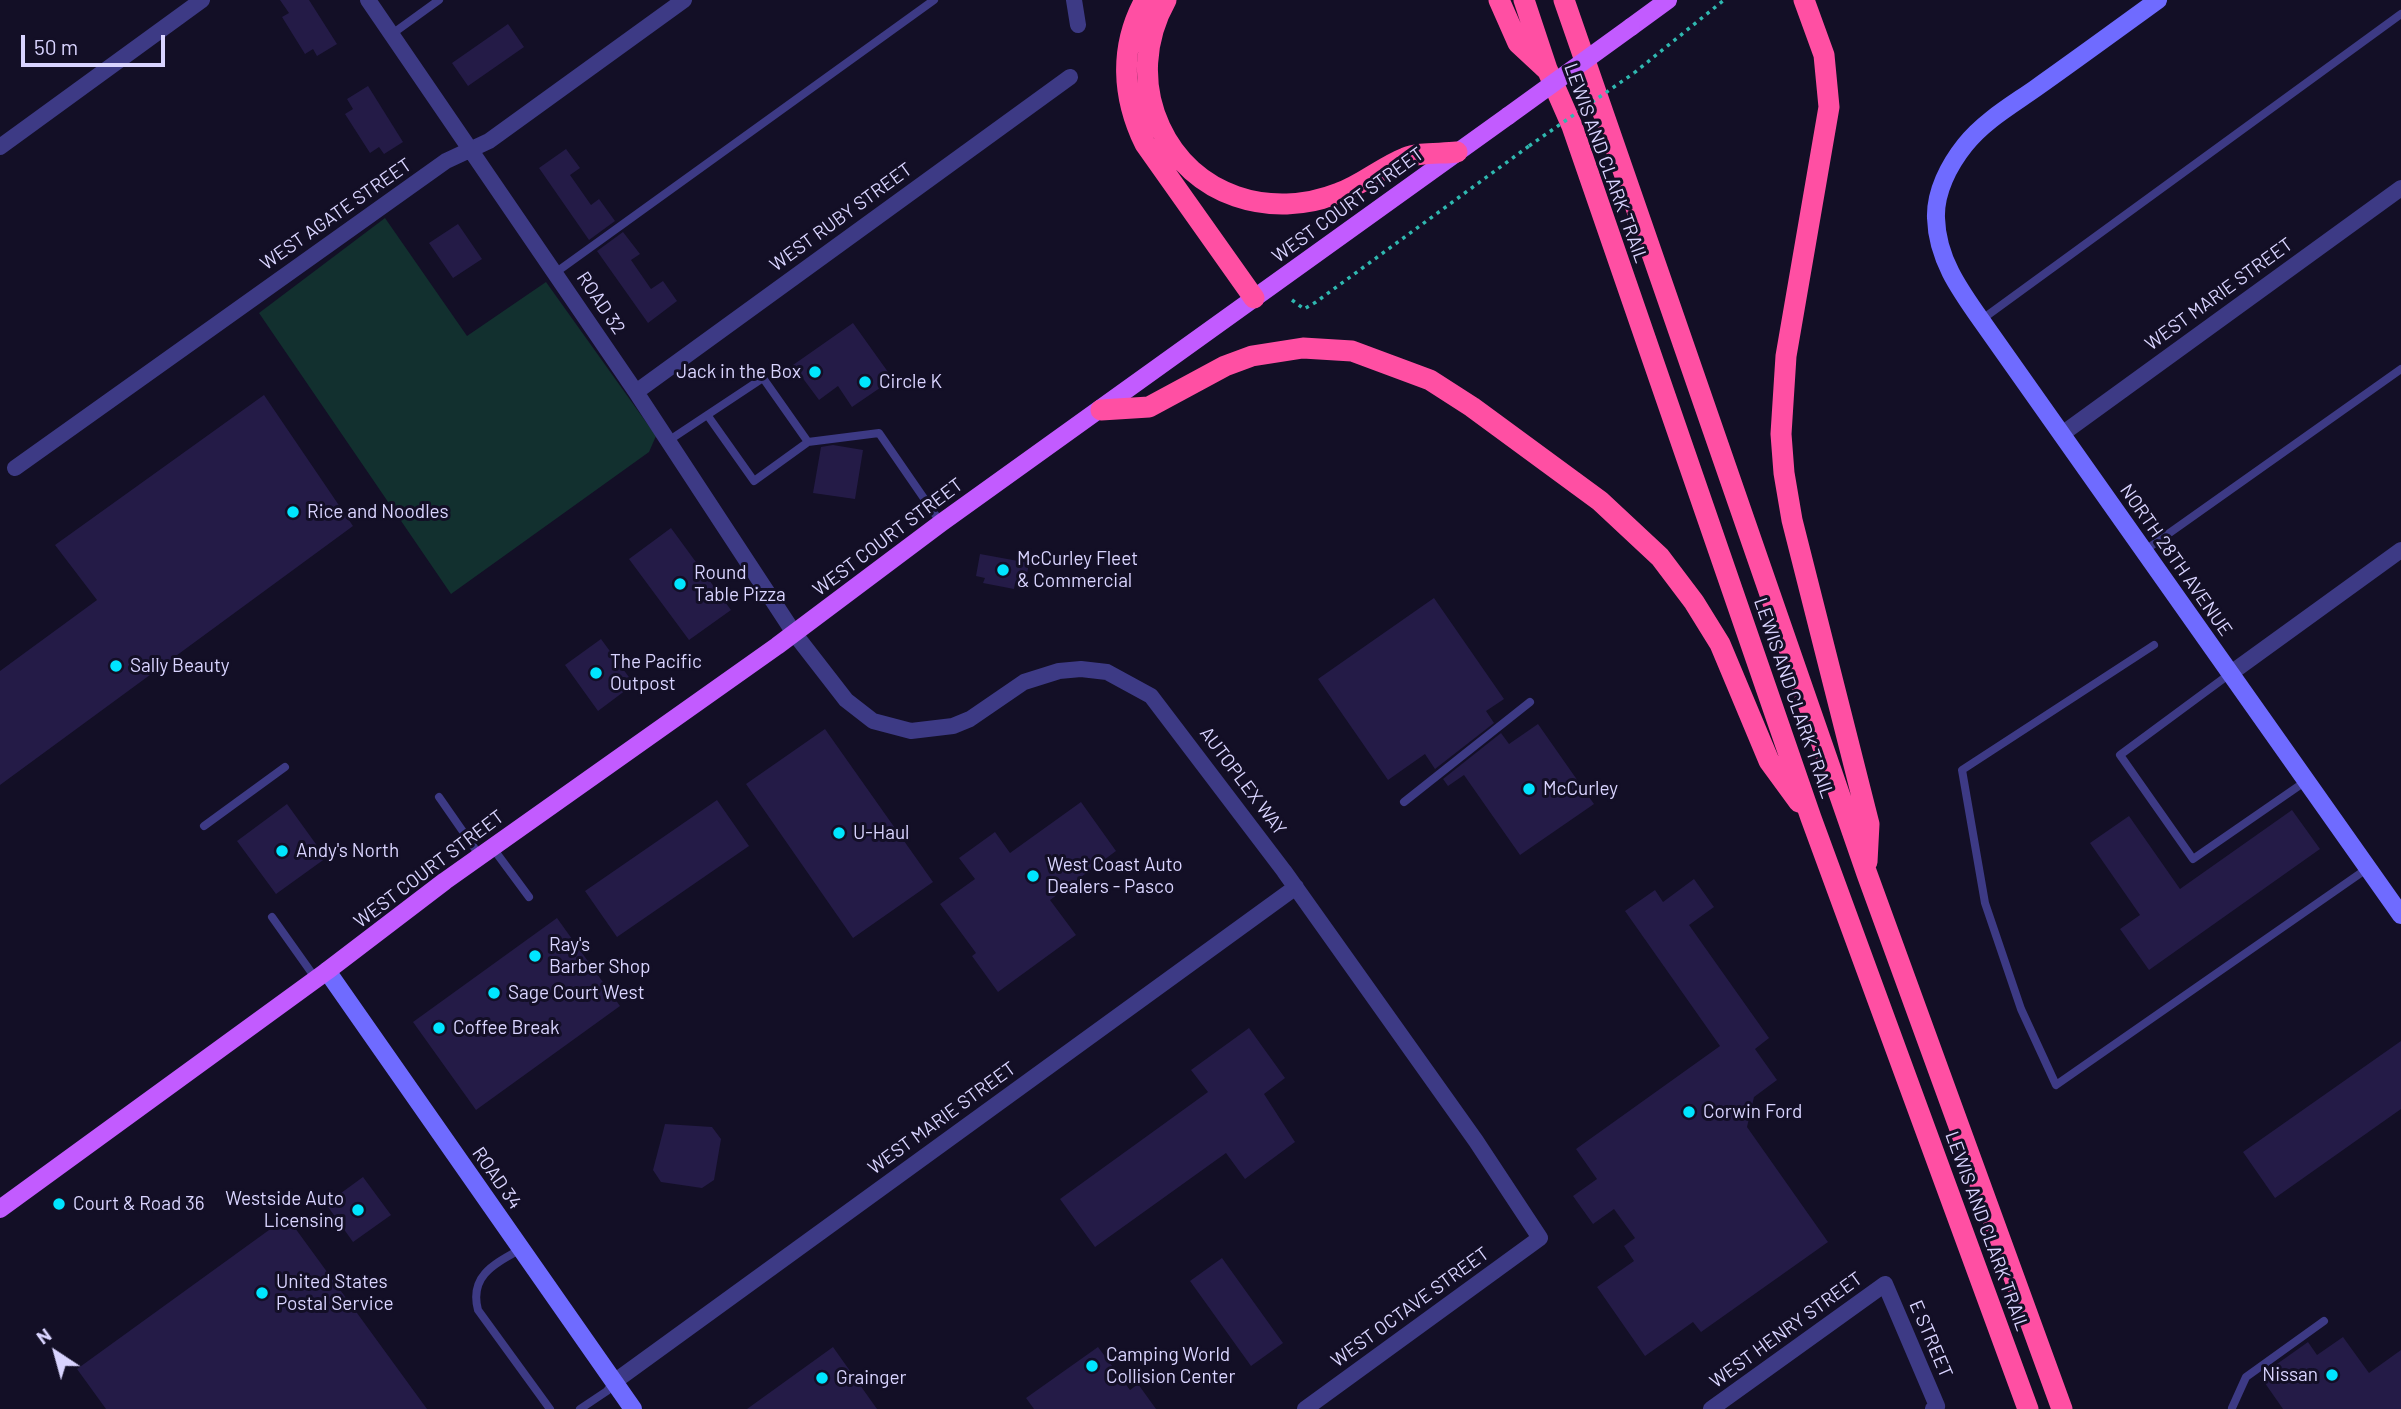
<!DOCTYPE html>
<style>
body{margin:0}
#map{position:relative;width:2401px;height:1409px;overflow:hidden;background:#130f26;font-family:Barlow,sans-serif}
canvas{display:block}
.north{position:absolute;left:21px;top:1318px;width:70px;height:70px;-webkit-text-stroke:5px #130f26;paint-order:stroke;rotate:324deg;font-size:19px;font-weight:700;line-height:28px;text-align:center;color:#d9d4ff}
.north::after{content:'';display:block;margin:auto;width:24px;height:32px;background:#d9d4ff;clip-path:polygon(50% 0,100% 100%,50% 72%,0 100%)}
.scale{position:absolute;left:21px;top:35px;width:144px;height:32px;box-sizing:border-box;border:4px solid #d9d4ff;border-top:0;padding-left:9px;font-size:21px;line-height:24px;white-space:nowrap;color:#d9d4ff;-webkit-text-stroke:5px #130f26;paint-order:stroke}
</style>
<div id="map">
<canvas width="2401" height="1409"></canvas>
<div class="north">N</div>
<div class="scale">50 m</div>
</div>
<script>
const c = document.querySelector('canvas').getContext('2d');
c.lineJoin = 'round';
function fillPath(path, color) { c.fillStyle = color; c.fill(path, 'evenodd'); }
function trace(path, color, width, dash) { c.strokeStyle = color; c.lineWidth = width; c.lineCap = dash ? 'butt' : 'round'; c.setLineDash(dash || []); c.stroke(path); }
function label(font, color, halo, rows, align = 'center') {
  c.font = font + ' Barlow,sans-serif'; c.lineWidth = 6; c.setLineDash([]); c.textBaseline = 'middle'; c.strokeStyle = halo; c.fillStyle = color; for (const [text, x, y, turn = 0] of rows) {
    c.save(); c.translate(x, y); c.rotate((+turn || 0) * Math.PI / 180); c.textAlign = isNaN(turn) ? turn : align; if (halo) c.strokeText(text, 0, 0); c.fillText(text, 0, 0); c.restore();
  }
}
fillPath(new Path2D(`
 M385,218l82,118 79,-54 110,154 -7,16 -198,142 -192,-281z`), '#12302f');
fillPath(new Path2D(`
 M280,0h29l28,44 -20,12 -4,-7 -8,5 -23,-37 7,-4z
 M508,24l16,23 -56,39 -16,-23z
 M368,86l35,56 -19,12 -5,-7 -9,6 -25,-39 8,-5 -6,-10z
 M566,149l14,19 -10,7 21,30 8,-6 16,22 -26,19 -50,-72z
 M458,224l24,35 -29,19 -24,-35z
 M623,232l17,22 -9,6 20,29 12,-8 14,20 -29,22 -51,-72z
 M853,323l40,56 -41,28 -14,-21 -19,14 -26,-35z
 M264,395l89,131 -353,259v-114l97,-71 -42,-55z
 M833,445l30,5 -8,49 -42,-6 8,-46z
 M671,528l60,82 -42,30 -60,-81z
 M980,554l49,9 -4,22 -10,-2 -1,6 -31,-6 2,-5 -9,-2z
 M1434,598l70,101 -18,12 8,12 -59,46 -10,-15 -37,26 -70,-101z
 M601,639l33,45 -36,27 -33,-46z
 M1538,724l56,80 -74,51 -56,-80 -16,11 -5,-7 58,-46 8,11z
 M825,729l108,153 -80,56 -107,-154z
 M717,800l32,46 -132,91 -32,-46z
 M1081,802l35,49 -66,49 26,35 -78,57 -26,-36 4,-3 -36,-49 35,-25 -16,-21 36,-26 15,21z
 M287,804l39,54 -50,36 -39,-53z
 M2292,810l28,39 -171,121 -29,-41 20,-14 -50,-72 39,-27 51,73z
 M1694,879l20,28 -25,18 80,113 -14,11 22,31 -23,17 -7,30 81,115 -127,90 -8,-10 -48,34 -48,-69 37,-26 -10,-15 11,-8 -21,-29 -21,15 -20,-28 24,-17 -21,-30 144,-103 -95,-135 30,-21 8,12z
 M557,918l63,88 -144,104 -63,-88z
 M1249,1028l36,50 -21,16 31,48 -50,37 -19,-26 -131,94 -35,-48 148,-107 -17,-22z
 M2401,1041v68l-126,89 -32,-46z
 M665,1124l47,3 9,12 -7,41 -12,8 -41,-6 -8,-12z
 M363,1177l28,38 -38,27 -27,-38z
 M287,1217l140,192h-321l-29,-40z
 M1222,1258l61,85 -32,23 -61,-85z
 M2343,1337l26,36 32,-23v59h-118l-23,-33 48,-34 9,13z
 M833,1347l44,62h-130z
 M1098,1347l32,43 8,-6 18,25h-122l-8,-11z`), '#241b47');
trace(new Path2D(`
 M1634,73l90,-73
 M1292,300l12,9 12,-7 213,-156`), '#2fb8b0', 3.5, [3.5, 5]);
trace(new Path2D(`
 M392,34l47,-34
 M555,273l379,-273
 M1981,320l420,-306
 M708,416l46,65 54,-39
 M668,441l95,-63 45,64 71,-9 62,90
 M2144,551l257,-182
 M2154,645l-192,125 23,133 36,106 35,76 312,-217
 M2231,673l-111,82 73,104 113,-78
 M439,797l41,59
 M1404,802l126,-100
 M204,826l81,-59
 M492,847l37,50
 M272,917l44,62
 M521,1249c-27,15 -52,27 -43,61l72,99
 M2232,1408l14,-31 78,-56
 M580,1409l27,-18 6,-8`), '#3d3a85', 8);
trace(new Path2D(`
 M368,0l268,392 158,241 52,67 27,21 38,10 42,-5 17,-7 54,-37 35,-11 22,-2 26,3 44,24 133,175 192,270 64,97 -235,171
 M1074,0l4,25
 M0,147l202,-147
 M636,392l434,-315
 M2062,434l339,-246
 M15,468l431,-307 43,-20 195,-141
 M2231,673l170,-123
 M614,1382l682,-495
 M1711,1409l174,-125 52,122 -4,3`), '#3d3a85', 16);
trace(new Path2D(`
 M2158,0c-40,29 -81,59 -122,88 -24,17 -52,33 -71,57 -16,20 -30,47 -29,73 1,40 23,71 45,102l420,595
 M327,971l306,438`), '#6f6bff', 18);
trace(new Path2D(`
 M1631,27l37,-27
 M0,1209l327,-238 118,-90 332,-235 164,-123 567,-407`), '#c25bff', 18);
trace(new Path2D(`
 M1145,0c-26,47 -23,97 0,144l109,154
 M1166,0c-22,39 -25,86 -6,127 32,70 111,93 179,66 23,-8 43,-26 66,-35 14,-6 36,-4 52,-6
 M1499,0l19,43 28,26
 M1524,0l23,69 25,57 239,692 217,591
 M1564,0l303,874 195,535
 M1804,0l20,55 5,52 -43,249 -5,78 3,39 8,47 77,304 -2,38
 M1101,410l48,-3 76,-41 27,-10 51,-8 49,3 78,29 42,27 128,94 60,56 34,45 26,42 49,117 30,41`), '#ff4fa3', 21);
trace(new Path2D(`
 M1529,146l105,-73`), '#2fb8b0', 3.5, [3.5, 5]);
trace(new Path2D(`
 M1508,116l123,-89`), '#c25bff', 18);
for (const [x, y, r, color] of [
 [815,372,7,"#00e5ff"],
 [865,382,7,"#00e5ff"],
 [293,512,7,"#00e5ff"],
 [1003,570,7,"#00e5ff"],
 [680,584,7,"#00e5ff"],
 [116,666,7,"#00e5ff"],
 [596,673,7,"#00e5ff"],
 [1529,789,7,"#00e5ff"],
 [839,833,7,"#00e5ff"],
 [282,851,7,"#00e5ff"],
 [1033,876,7,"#00e5ff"],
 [535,956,7,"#00e5ff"],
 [494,993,7,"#00e5ff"],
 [439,1028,7,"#00e5ff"],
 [1689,1112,7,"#00e5ff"],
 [59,1204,7,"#00e5ff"],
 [358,1210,7,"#00e5ff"],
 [262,1293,7,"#00e5ff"],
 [1092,1366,7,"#00e5ff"],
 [2332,1375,7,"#00e5ff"],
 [822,1378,7,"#00e5ff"]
]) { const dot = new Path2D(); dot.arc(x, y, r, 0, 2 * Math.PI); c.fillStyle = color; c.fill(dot); trace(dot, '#130f26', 2.5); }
label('19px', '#d9d4ff', '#130f26', [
 ["LEWIS AND CLARK TRAIL",1606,163,70],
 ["WEST COURT STREET",1348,205,-36],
 ["WEST AGATE STREET",336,214,-35],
 ["WEST RUBY STREET",841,217,-36],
 ["WEST MARIE STREET",2219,294,-36],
 ["ROAD 32",601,303,56],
 ["WEST COURT STREET",888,537,-37],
 ["NORTH 28TH AVENUE",2176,560,55],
 ["LEWIS AND CLARK TRAIL",1794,698,71],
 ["AUTOPLEX WAY",1243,781,53],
 ["WEST COURT STREET",429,869,-37],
 ["WEST MARIE STREET",942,1118,-36],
 ["ROAD 34",497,1178,55],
 ["LEWIS AND CLARK TRAIL",1987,1231,70],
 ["WEST OCTAVE STREET",1410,1307,-36],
 ["WEST HENRY STREET",1786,1330,-36],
 ["E STREET",1931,1339,67]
]);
label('19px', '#d9d4ff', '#130f26', [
 ["Jack in the Box",801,372,"right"],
 ["Circle K",879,382],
 ["Rice and Noodles",307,512],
 ["McCurley Fleet",1017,559],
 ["& Commercial",1017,581],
 ["Round",694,573],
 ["Table Pizza",694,595],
 ["The Pacific",610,662],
 ["Outpost",610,684],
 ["Sally Beauty",130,666],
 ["McCurley",1543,789],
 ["U-Haul",853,833],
 ["Andy's North",296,851],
 ["West Coast Auto",1047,865],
 ["Dealers - Pasco",1047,887],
 ["Ray's",549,945],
 ["Barber Shop",549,967],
 ["Sage Court West",508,993],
 ["Coffee Break",453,1028],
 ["Corwin Ford",1703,1112],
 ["Westside Auto",344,1199,"right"],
 ["Licensing",344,1221,"right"],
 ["Court & Road 36",73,1204],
 ["United States",276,1282],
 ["Postal Service",276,1304],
 ["Camping World",1106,1355],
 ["Collision Center",1106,1377],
 ["Nissan",2318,1375,"right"],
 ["Grainger",836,1378]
], 'left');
</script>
